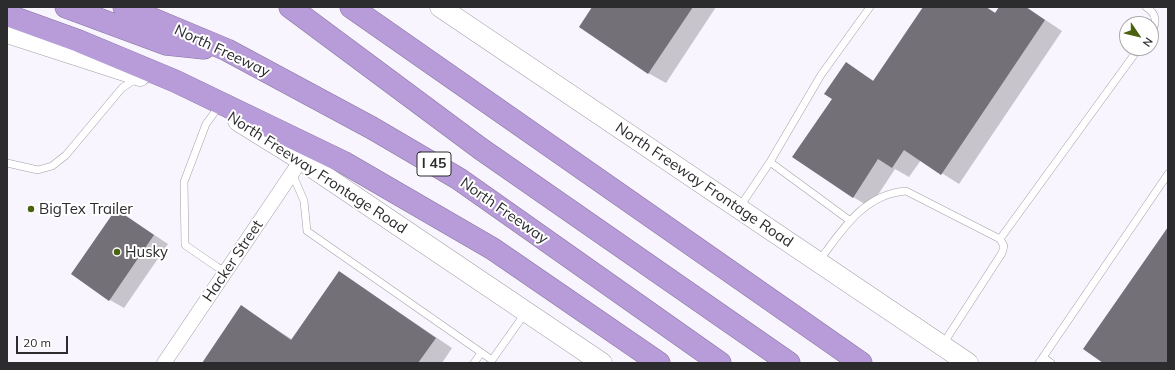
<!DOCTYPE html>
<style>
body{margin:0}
#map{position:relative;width:1175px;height:370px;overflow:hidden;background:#f9f5fe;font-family:Mulish,sans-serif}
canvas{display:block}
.frame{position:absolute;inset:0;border:8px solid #2c2b2e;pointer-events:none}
.north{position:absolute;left:1119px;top:16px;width:40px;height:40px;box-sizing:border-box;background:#fff;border:1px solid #abaaab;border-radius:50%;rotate:125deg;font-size:11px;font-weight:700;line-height:16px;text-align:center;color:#2c2b2e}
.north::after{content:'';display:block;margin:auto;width:14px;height:18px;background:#4a610d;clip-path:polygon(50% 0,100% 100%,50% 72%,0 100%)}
.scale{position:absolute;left:16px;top:336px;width:52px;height:18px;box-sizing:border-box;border:2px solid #2c2b2e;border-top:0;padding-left:5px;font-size:12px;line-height:14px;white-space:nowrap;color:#2c2b2e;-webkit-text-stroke:3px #fff;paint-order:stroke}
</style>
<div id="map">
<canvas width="1175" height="370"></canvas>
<div class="frame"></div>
<div class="north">N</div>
<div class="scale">20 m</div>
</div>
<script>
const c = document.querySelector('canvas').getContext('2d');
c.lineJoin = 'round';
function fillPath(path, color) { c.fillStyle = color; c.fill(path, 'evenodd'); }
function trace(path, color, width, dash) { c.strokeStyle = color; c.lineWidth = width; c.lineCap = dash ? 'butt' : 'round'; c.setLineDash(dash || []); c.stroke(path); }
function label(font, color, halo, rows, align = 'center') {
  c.font = font + ' Mulish,sans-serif'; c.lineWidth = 4; c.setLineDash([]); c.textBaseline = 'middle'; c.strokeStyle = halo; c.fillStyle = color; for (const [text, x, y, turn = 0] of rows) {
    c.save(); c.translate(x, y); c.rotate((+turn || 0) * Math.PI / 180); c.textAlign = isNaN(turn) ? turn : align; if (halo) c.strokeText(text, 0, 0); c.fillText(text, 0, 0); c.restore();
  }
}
fillPath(new Path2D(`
 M594,7h122l-50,76 -18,-10z
 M924,7h62l10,6 4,-6h26l36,24 -103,153 -38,-24 -12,17 -14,-8 -25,38 -17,-10 -20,-98 13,-36 28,18z
 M117,210l51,34 -44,64 -14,-8z
 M339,272l113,76 -10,15h-239l39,-56 51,33z`), '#0003');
fillPath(new Path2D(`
 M592,7h101l-45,67 -69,-47z
 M923,7h63l9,6 4,-6h27l19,13 -104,155 -37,-25 -12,18 -14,-9 -25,39 -61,-41 40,-58 -8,-5 22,-32 27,19z
 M116,209l38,26 -45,66 -38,-27z
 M1168,227v136h-65l-20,-14z
 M339,271l97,67 -18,25h-216l39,-58 50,35z`), '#737078');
const lane = new Path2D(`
 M1146,7c10,6 12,15 5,25
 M217,109l-11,15 -22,58 1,63 32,22 9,4
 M770,162l51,-87 49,-68
 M7,163l31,7 14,-4 14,-11 56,-67 15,-10
 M292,173l12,28 3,30 185,129 34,-48
 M739,208l31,-46 79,58
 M1000,239l139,-191
 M819,261c23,-31 45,-67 87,-70l94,48 4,7 -2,7 -59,91
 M1043,357l8,6
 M474,363l7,-10
 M1039,363l129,-189`);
const street = new Path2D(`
 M164,363l137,-203`);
const secondary = new Path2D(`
 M440,7l528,356
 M7,33l133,43
 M238,121l63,39 301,203`);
const highway = new Path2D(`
 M66,7l100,37 38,4
 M124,7l103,43 145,78 87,51 261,184
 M290,7l191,142 308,214
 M351,7l510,356
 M7,15l72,26 96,40 168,81 150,87 166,114`);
trace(lane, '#a29fa7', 8);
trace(street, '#a29fa7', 15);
trace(secondary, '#a29fa7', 21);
trace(highway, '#86749d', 23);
trace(lane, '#fff', 7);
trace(street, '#fff', 14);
trace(secondary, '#fff', 20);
trace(highway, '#b79cd9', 22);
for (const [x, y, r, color] of [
 [31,209,4,"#4a610d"],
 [117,252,4,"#4a610d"]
]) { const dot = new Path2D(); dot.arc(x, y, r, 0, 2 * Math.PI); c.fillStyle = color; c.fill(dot); trace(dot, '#fff', 1.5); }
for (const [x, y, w] of [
 [434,164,34]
]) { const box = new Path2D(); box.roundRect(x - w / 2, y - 12, w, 24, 3); c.fillStyle = '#fff'; c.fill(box); trace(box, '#2c2b2e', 1); }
label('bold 14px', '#2c2b2e', null, [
 ["I 45",434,164]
]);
label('15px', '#2c2b2e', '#fff', [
 ["North Freeway",222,51,25],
 ["North Freeway Frontage Road",317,173,33],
 ["North Freeway Frontage Road",704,185,34],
 ["North Freeway",504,211,35],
 ["Hacker Street",233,261,-56]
]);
label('15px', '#2c2b2e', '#fff', [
 ["BigTex Trailer",39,209],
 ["Husky",125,252]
], 'left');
</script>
